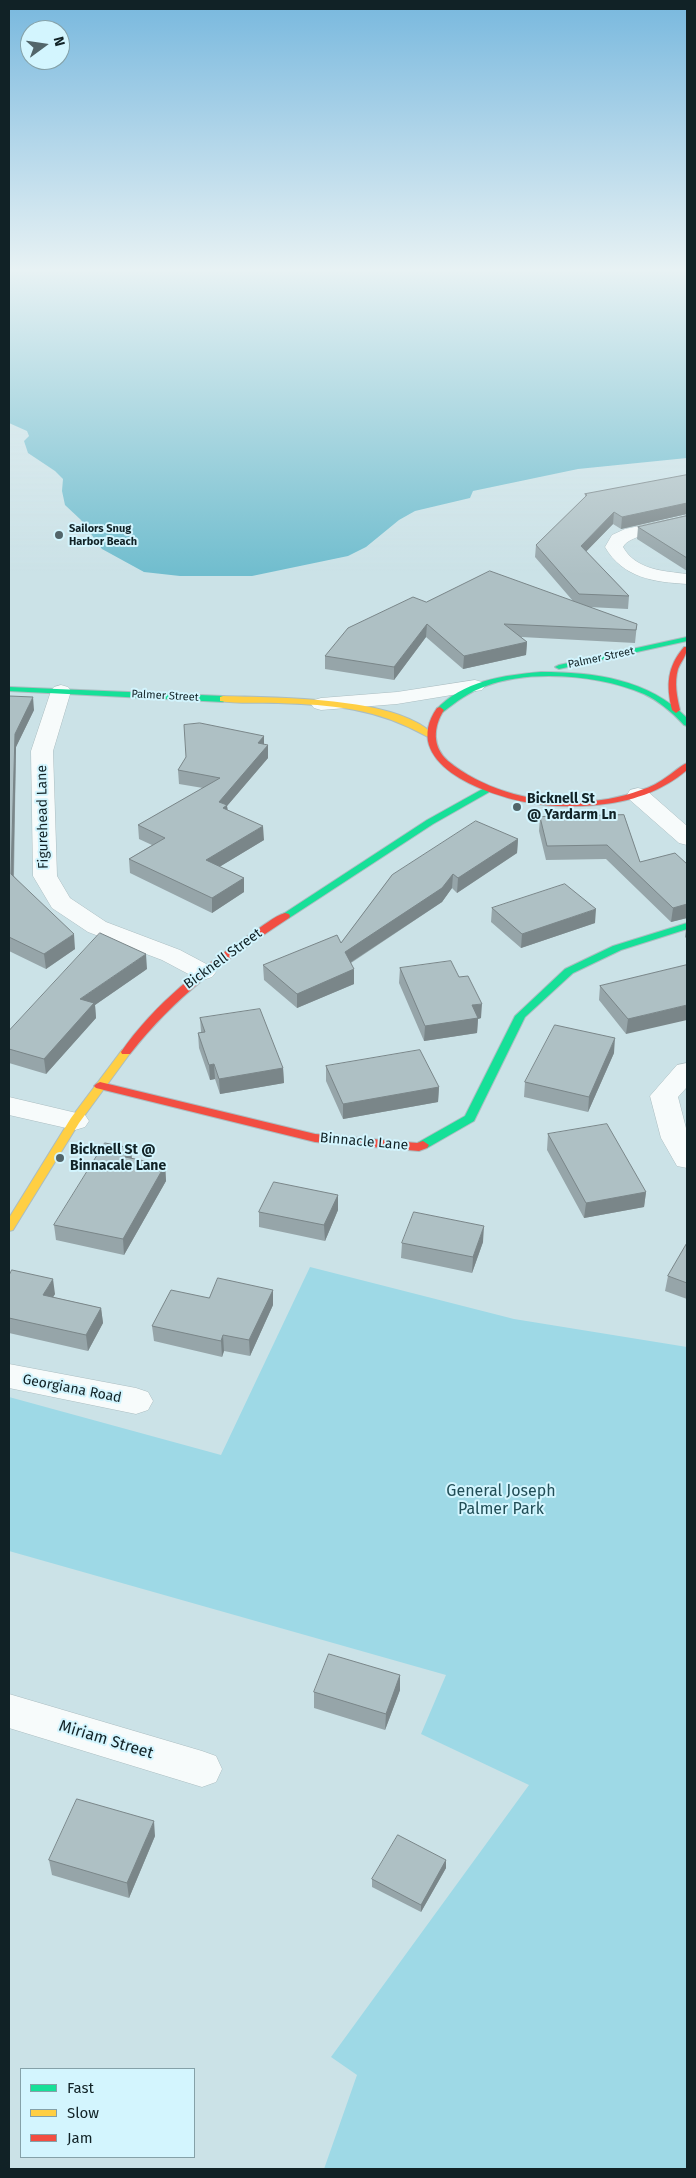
<!DOCTYPE html>
<style>
body{margin:0}
#map{position:relative;width:696px;height:2178px;overflow:hidden;background:#cbe2e7;font-family:"Fira Sans",sans-serif}
canvas{display:block}
.frame{position:absolute;inset:0;border:10px solid #112226;pointer-events:none}
.legend{position:absolute;left:20px;top:2068px;width:175px;height:90px;box-sizing:border-box;background:#d3f5fe;border:1px solid #85a1a8;margin:0;padding:6px 9px;list-style:none;font-size:15px;color:#112226}
.legend li{display:flex;align-items:center;gap:10px;height:25px}
.legend b{width:25px;border:1px solid #85a1a8}
.north{position:absolute;left:20px;top:20px;width:50px;height:50px;box-sizing:border-box;background:#d3f5fe;border:1px solid #85a1a8;border-radius:50%;rotate:76deg;font-size:14px;font-weight:700;line-height:20px;text-align:center;color:#112226}
.north::after{content:'';display:block;margin:auto;width:18px;height:22px;background:#52656a;clip-path:polygon(50% 0,100% 100%,50% 72%,0 100%)}
</style>
<div id="map">
<canvas width="696" height="2178"></canvas>
<div class="frame"></div>
<ul class="legend">
<li><b style="height:6px;background:#16e098"></b>Fast</li>
<li><b style="height:6px;background:#ffcf43"></b>Slow</li>
<li><b style="height:6px;background:#f24e42"></b>Jam</li>
</ul>
<div class="north">N</div>
</div>
<script>
const c = document.querySelector('canvas').getContext('2d');
c.lineJoin = 'round';
function fillPath(path, color) { c.fillStyle = color; c.fill(path, 'evenodd'); }
function trace(path, color, width, dash) { c.strokeStyle = color; c.lineWidth = width; c.lineCap = dash ? 'butt' : 'round'; c.setLineDash(dash || []); c.stroke(path); }
function label(font, color, halo, rows, align = 'center') {
  c.font = font + ' "Fira Sans",sans-serif'; c.lineWidth = 4; c.setLineDash([]); c.textBaseline = 'middle'; c.strokeStyle = halo; c.fillStyle = color; for (const [text, x, y, turn = 0] of rows) {
    c.save(); c.translate(x, y); c.rotate((+turn || 0) * Math.PI / 180); c.textAlign = isNaN(turn) ? turn : align; if (halo) c.strokeText(text, 0, 0); c.fillText(text, 0, 0); c.restore();
  }
}
fillPath(new Path2D(`
 M310,1267l204,52 173,28v822h-363l33,-94 -26,-18 198,-272 -108,-51 25,-59 -437,-124v-154l212,58z`), '#9ed9e6');
fillPath(new Path2D(`
 M9,270h678v188l-109,11 -105,22 -3,7 -55,13 -16,9 -33,27 -18,9 -96,20h-72l-36,-4 -42,-23 -21,-29 -16,-15 -3,-14 1,-12 -8,-8 -27,-18 -4,-12 5,-5 -2,-5 -18,-8z`), '#70bdce');
const street = new Path2D(`
 M687,516v10c-14,3 -58,8 -64,21 13,23 40,24 64,27v10c-33,-2 -64,-6 -82,-37l7,-12 13,-6z
 M475,680l7,2 3,4 -3,4 -85,14 -76,6 -7,-2 -3,-4 3,-4 7,-2 76,-6z
 M61,685l7,2 3,4 -18,60 4,125 13,22 36,24 74,28 32,17 4,5 -4,5 -9,3 -9,-3 -32,-17 -74,-28 -36,-24 -19,-32 -2,-125 20,-60 3,-4z
 M638,788l8,2 41,36v19l-8,-2 -49,-43 -3,-5 3,-5z
 M687,1063v24l-9,10 9,35v36l-10,-2 -16,-28 -11,-42 27,-31z
 M9,1097l76,18 4,6 -4,6 -10,3 -66,-15z
 M9,1364l127,24 12,4 5,9 -5,9 -12,4 -127,-26z
 M9,1694l193,57 14,5 6,13 -6,13 -14,5 -193,-59z`);
const fast = new Path2D(`
 M687,637v4l-128,28 -4,-2 4,-2z
 M541,672c53,0 107,7 146,46v8l-3,-1c-11,-12 -25,-24 -40,-31 -44,-19 -113,-25 -158,-8 -17,6 -29,15 -43,26l-3,1 -4,-3c26,-29 68,-35 105,-38z
 M9,687l214,9 4,3 -4,3 -214,-11z
 M488,786l5,3 -2,2 -58,33 -144,94h-8l-1,-2 147,-96z
 M687,923v6l-66,21 -48,23 -48,44 -51,104 -47,27h-8l-2,-3 2,-3 46,-26 50,-100 50,-47 48,-23z`);
const slow = new Path2D(`
 M223,696c54,2 171,0 210,38l-4,3 -3,-1c-50,-28 -93,-31 -148,-33 -19,-1 -40,1 -58,-2v-4z
 M126,1049l5,3 -52,71 -66,107 -4,1v-13l62,-100 51,-68z`);
const jam = new Path2D(`
 M684,647h3c0,9 -6,14 -9,22 -4,14 -1,28 2,41l-4,3 -4,-3c-6,-25 -5,-43 12,-63z
 M440,707l4,3c-11,17 -12,37 4,51 50,41 133,52 193,29 10,-3 19,-8 27,-14 6,-4 12,-10 19,-13v7c-26,22 -57,32 -90,35 -24,2 -49,2 -72,-3 -41,-8 -126,-39 -88,-94z
 M285,913l4,1 1,2 -1,2c-61,40 -114,78 -159,136h-8l-1,-2c34,-49 82,-86 131,-119 10,-6 22,-17 33,-20z
 M100,1082l215,52 102,9 6,-2 6,4 -2,3 -8,3 -104,-9 -219,-54 -2,-2 2,-2z`);
trace(street, '#abbdc1', 1);
trace(fast, '#abbdc1', 2);
trace(slow, '#abbdc1', 2);
trace(jam, '#abbdc1', 2);
fillPath(street, '#f7fbfb');
fillPath(fast, '#16e098');
fillPath(slow, '#ffcf43');
fillPath(jam, '#f24e42');
fillPath(new Path2D(`
 M687,475v40v-1l-66,15 -8,-5 -27,27 43,45 -1,13 -39,-2 48,17 -2,19 -114,-6 6,5 -1,13 -63,14 -37,-32 -32,43 -69,-11v-13l101,-54 147,-1 -38,-44 1,-12 49,-48v-3z
 M687,516v55l-50,-32 1,-12z
 M9,696l25,14 -18,37 -2,129 61,73 -29,20 -37,-18z
 M264,736v8l4,14 -41,48 1,4 36,30 -45,27 25,11v14l-32,21 -82,-40 -1,-14 23,-14 -13,-6 -1,-14 65,-37 -24,-4 -1,-14z
 M624,815l16,47 47,2v54l-16,4 -65,-63 -60,1 -7,-29 1,-14z
 M518,839l-1,14 -60,40 -5,-5 -10,14 -91,61 3,21 -57,24 -33,-28 -1,-15 78,-22 51,-68z
 M492,908l103,15 -74,25 -30,-26z
 M687,922v17l-2,-2z
 M687,965l-61,69 -27,-34 1,-14z
 M400,968l59,9 22,41 -3,1 -1,14 -53,8 -25,-58z
 M147,969l-52,36 1,13 -50,56 -37,-11v-32z
 M200,1018l83,50 1,15 -64,11 -5,-15 -5,1 -11,-32 -1,-15 3,-1z
 M614,1053l-26,59 -64,-15 1,-15z
 M326,1066l113,21 -1,15 -95,17 -17,-38z
 M548,1134l98,58 -2,15 -60,11 -37,-68z
 M131,1148l1,11 33,6 1,16 -42,74 -68,-15 -2,-15z
 M338,1195v15l-13,31 -66,-14v-15z
 M483,1242l-11,31 -71,-15 1,-15z
 M687,1243v56l-22,-8 3,-15z
 M9,1276l46,18 -2,3 48,11 2,15 -15,28 -79,-18z
 M273,1290v15l-23,51 -26,-5 -2,6 -68,-16 -2,-15z
 M400,1675v15l-15,40 -71,-22v-16z
 M155,1836l-26,62 -77,-23 -3,-15z
 M446,1860v8l-25,44 -49,-25v-8z`), '#96a5a9');
fillPath(new Path2D(`
 M687,503v11l-66,15 1,-12z
 M614,512l-1,12 -33,34 1,-12z
 M427,624l-1,13 -32,43v-13z
 M527,642l-1,13 -63,14 1,-13z
 M33,697l1,13 -18,37 -3,142 -2,-15 4,-140z
 M264,736v13l4,-4v13l-41,48 1,13 -9,-17 39,-59z
 M263,826l1,14 -58,35v-15z
 M518,839l-1,14 -60,40 1,-15z
 M453,874l-1,14 -10,14 -97,64v-14z
 M244,878v14l-32,21v-15z
 M687,904v14l-16,4 2,-14z
 M596,909l-1,14 -74,25 1,-14z
 M74,934l1,15 -29,20 -2,-15z
 M146,954l1,15 -52,36 1,13 -50,56 -2,-15 36,-60z
 M354,969v15l-57,24v-14z
 M482,1004l-1,14 -3,1 -1,14 -53,8 1,-15 47,-21z
 M687,1005v15l-61,14 2,-15z
 M615,1038l-1,15 -26,59 1,-15z
 M214,1064l1,15 -5,1 -1,-15z
 M283,1068l1,15 -64,11 -1,-15z
 M439,1087l-1,15 -95,17v-15z
 M131,1148l1,16 -7,-7z
 M165,1165l1,16 -42,74 -1,-16z
 M646,1192l-2,15 -60,11 2,-15z
 M338,1195v15l-13,31 -1,-16z
 M484,1226l-1,16 -11,31 1,-16z
 M53,1279l2,15 -10,16 -2,-15z
 M273,1290v15l-23,51 -1,-16z
 M101,1308l2,15 -15,28 -2,-16z
 M223,1335l1,16 -2,6 -1,-16z
 M400,1675v15l-15,40 1,-16z
 M154,1821l1,15 -26,62 -2,-15z
 M446,1860v8l-25,44v-7z`), '#7a8689');
const building = new Path2D(`
 M687,475v28l-65,14 -8,-5 -33,34 48,50 -50,-2 -43,-49 51,-50 -2,-1z
 M687,516v42l-49,-31z
 M490,571l147,53 -1,6 -132,-6 23,18 -63,14 -37,-32 -33,43 -69,-11 23,-28 65,-31 13,5z
 M9,696l24,1 -18,37 -4,140 63,60 -30,20 -35,-17z
 M200,723l64,13 -6,7 10,2 -49,57 8,3 -4,3 40,18 -57,34 38,18 -32,20 -83,-39 36,-21 -27,-13 82,-47 -42,-8 8,-13 -2,-32z
 M624,815l16,47 35,-9 12,11v40l-14,4 -66,-63 -60,1 -7,-29z
 M476,821l42,18 -60,39 -5,-4 -11,14 -97,64 9,17 -57,25 -34,-29 74,-30 4,8 51,-68z
 M565,884l31,25 -74,25 -30,-26z
 M100,933l46,21 -66,45 14,4 -50,56 -35,-10v-18z
 M451,961l8,16 9,-1 14,28 -10,1 6,13 -53,8 -25,-58z
 M687,965v40l-59,14 -28,-33z
 M260,1009l23,59 -64,11 -5,-15 -5,1 -11,-32 7,-1 -5,-14z
 M555,1025l60,13 -26,59 -64,-15z
 M420,1050l19,37 -96,17 -17,-38z
 M607,1124l39,68 -60,11 -38,-69z
 M105,1143l26,5 -6,9 40,8 -42,74 -69,-14z
 M274,1182l64,13 -14,30 -65,-13z
 M414,1212l70,14 -11,31 -71,-14z
 M687,1243v40l-19,-7z
 M12,1270l41,9 -10,16 58,13 -15,27 -77,-17v-42z
 M218,1278l55,12 -24,50 -26,-5 -2,6 -69,-15 19,-36 38,8z
 M329,1654l71,21 -14,39 -72,-22z
 M77,1799l77,22 -27,62 -78,-23z
 M398,1835l48,25 -25,45 -49,-26z`);
fillPath(building, '#aec0c4');
trace(building, '#7a8689', 1);
const sky = c.createLinearGradient(0, 0, 0, 575);
sky.addColorStop(0, '#78b8de');
sky.addColorStop(0.47, '#e8f2f4');
sky.addColorStop(1, '#e8f2f400');
c.fillStyle = sky;
c.fillRect(0, 0, 696, 575);
for (const [x, y, r, color] of [
 [59,535,5,"#52656a"],
 [517,807,5,"#52656a"],
 [60,1158,5,"#52656a"]
]) { const dot = new Path2D(); dot.arc(x, y, r, 0, 2 * Math.PI); c.fillStyle = color; c.fill(dot); trace(dot, '#d3f5fe', 2); }
label('bold 11px', '#112226', '#d3f5fe', [
 ["Sailors Snug",69,529],
 ["Harbor Beach",69,542]
], 'left');
label('11px', '#112226', '#d3f5fe', [
 ["Palmer Street",601,658,-12],
 ["Palmer Street",165,696,3]
]);
label('bold 14px', '#112226', '#d3f5fe', [
 ["Bicknell St",527,799],
 ["@ Yardarm Ln",527,815],
 ["Bicknell St @",70,1150],
 ["Binnacale Lane",70,1166]
], 'left');
label('14px', '#112226', '#d3f5fe', [
 ["Figurehead Lane",43,817,-91],
 ["Bicknell Street",223,959,-36],
 ["Binnacle Lane",364,1142,5],
 ["Georgiana Road",72,1389,11]
]);
label('16px', '#214d56', '#d3f5fe', [
 ["General Joseph",501,1492],
 ["Palmer Park",501,1510]
]);
label('16px', '#112226', '#d3f5fe', [
 ["Miriam Street",106,1740,17]
]);
</script>
